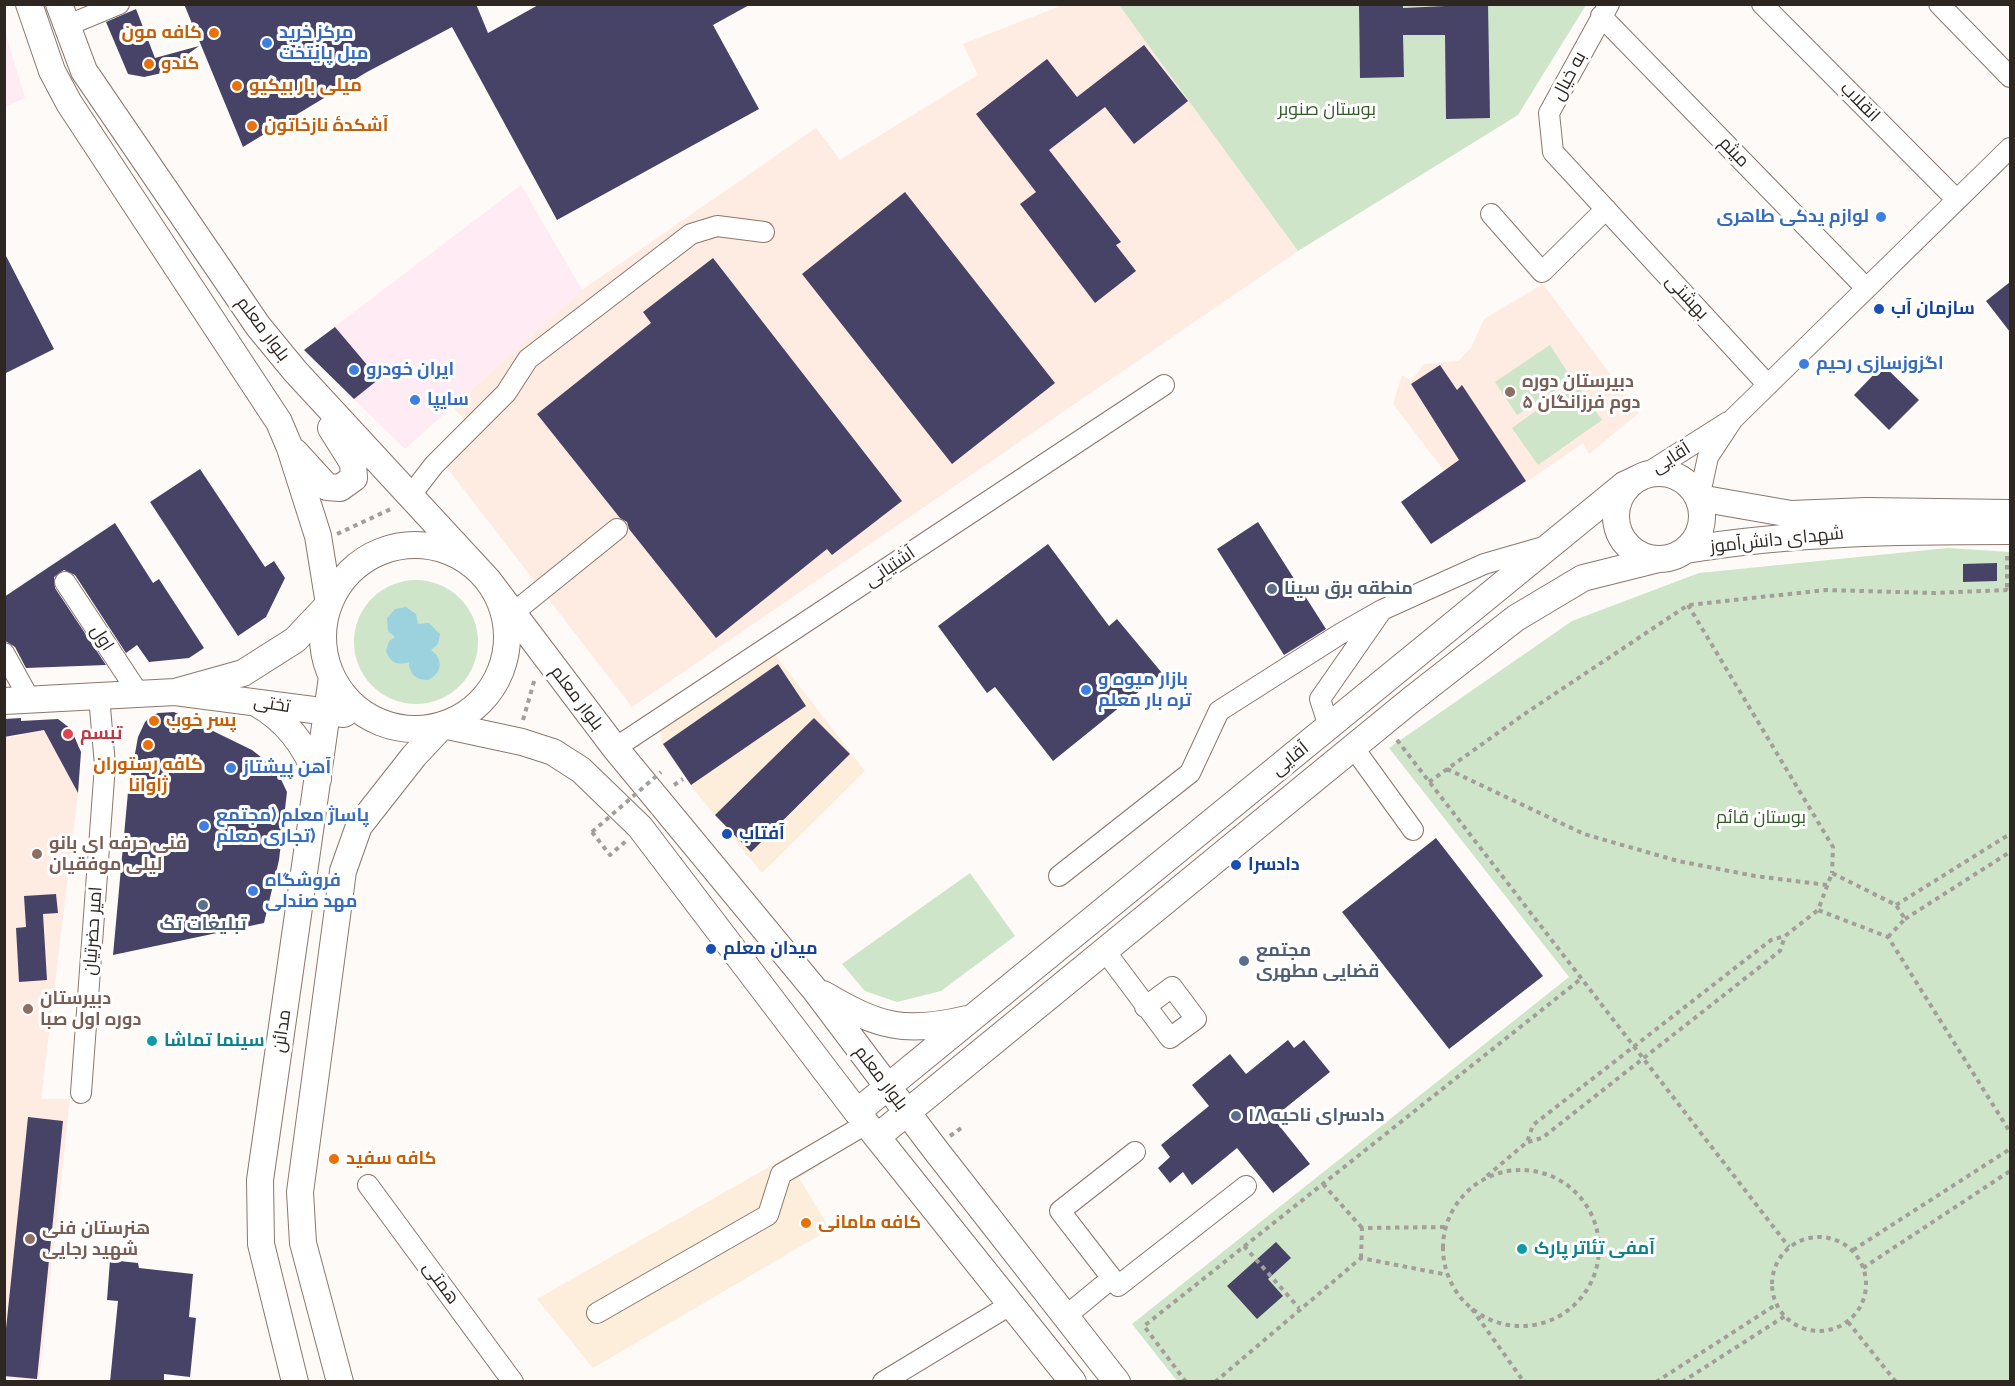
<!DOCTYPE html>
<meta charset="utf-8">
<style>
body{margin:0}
#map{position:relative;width:2015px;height:1386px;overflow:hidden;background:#fefaf7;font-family:Raleway,sans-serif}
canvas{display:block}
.frame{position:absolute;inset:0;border:6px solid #2e2621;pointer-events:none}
</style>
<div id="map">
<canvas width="2015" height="1386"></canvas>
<div class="frame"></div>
</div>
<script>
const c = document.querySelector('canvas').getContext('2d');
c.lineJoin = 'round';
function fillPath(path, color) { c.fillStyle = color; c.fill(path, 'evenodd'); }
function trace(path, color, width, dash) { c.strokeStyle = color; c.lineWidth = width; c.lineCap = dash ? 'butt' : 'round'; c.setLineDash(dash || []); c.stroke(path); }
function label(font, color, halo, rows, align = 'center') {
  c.font = font + ' Raleway,Cairo,sans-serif'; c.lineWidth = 6; c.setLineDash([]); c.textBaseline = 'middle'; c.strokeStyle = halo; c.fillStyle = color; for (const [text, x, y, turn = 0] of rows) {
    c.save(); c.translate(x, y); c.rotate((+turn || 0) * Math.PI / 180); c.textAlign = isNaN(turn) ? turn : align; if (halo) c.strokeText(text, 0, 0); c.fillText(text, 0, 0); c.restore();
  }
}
fillPath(new Path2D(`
 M773,652l92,119 -103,102 -71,-87 -29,-42 -1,-18z
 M811,1143l11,21 -23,14 31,51 -237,139 -56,-69z`), '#fdeedb');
fillPath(new Path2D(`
 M4,28l21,70 -20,9h-1z
 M521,185l61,105 -177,159 -101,-99z`), '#feebf3');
fillPath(new Path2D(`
 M1063,5h56l179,246 -666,456 -195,-252 32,-32 -17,-16 130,-117 234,-162 24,32 138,-85 -15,-31z
 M1543,284l96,129 -50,41 -6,-11 -105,72 -85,-111 9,-29 9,6 13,-17 34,-3 13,-13 13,-29z
 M39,720l39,73 -37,306h29l-31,282h-10l-24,-3v-641l17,-1z`), '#feebe1');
fillPath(new Path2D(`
 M1119,5h467l-68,110 -220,136z
 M1550,345l22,34 -55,36 -22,-33z
 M1575,383l27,37 -64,45 -26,-37z
 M1948,548l62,4v829h-833l-45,-57 437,-347 -180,-229 183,-127 127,-48z
 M354 642a62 62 0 1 1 124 0a62 62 0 1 1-124 0Z
 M970,873l45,63 -74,55 -44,11 -32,-11 -23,-27z`), '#cee5c9');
fillPath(new Path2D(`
 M406,607l10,7 2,10 11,-1 11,11 -2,10 -7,6c13,9 11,24 -3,30 -12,0 -19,-6 -19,-18 -11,4 -19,1 -23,-11l3,-10 6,-4 -7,-6 -1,-13 8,-9z`), '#9bd2de');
fillPath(new Path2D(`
 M184,4h292l12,29 52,-29h211l-38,21 46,84 -202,111 -105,-193 -85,45 -124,75z
 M1359,4h44v4l85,-4 2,114 -44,1 -1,-84h-42l1,42 -44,1z
 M136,9l19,49 44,-12 -37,27 -18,4 -16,-3 -22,-52z
 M1144,45l44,56 -54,43 -29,-37 -56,43 72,92 -5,3 20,26 -41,32 -75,-99 16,-12 -60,-78 71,-55 30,38z
 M905,192l150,191 -103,81 -150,-190z
 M4,252l50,97 -50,25z
 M713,258l189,243 -70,54 -5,-6 -111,89 -87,-109 -2,-7 -7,-4 -83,-104 114,-91 -8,-11z
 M2010,282v50l-24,-31z
 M335,327l44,52 -25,20 -50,-49z
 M1440,365l17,25 5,-5 64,96 -95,63 -30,-42 58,-42 -48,-76z
 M1883,365l36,35 -30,30 -35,-35z
 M200,469l65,98 9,-6 11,17 -19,39 -28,19 -88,-134z
 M1258,522l68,107 -42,26 -67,-106z
 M115,523l38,60 6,-4 45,69 -15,10 -40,4 -12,-17 -11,8 -51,-78 -11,-5 -10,7 1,11 51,77 -80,3 -11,-21 -11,-7v-43z
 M1048,544l61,82 8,-7 45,54 -109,88 -58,-74 -8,6 -49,-67z
 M1997,563v18l-34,1v-18z
 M778,664l28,42 -115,79 -28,-41z
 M174,712l78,38 24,19 11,23 -8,68 -15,63 -151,32 15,-163 10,-55 7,-15 6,-6 7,-3z
 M21,718v3l37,-2 13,10 10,23 -3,41 -34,-63 -40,7v-18z
 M814,718l36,36 -99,98 -36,-37z
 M1436,838l107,138 -94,73 -107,-137z
 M56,894l2,19 -15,1 4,66 -28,2 -3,-54 10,-1 -2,-31z
 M1288,1040l6,8 10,-8 26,32 -57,46 37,46 -37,29 -36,-45 -45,37 -9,-13 -13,11 -12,-15 12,-11 -9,-12 48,-39 -17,-21 38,-31 16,20z
 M28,1117l35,4 -26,258 -33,-3v-28z
 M1276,1242l15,16 -23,21 15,17 -26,23 -30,-33z
 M110,1260l28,3 1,5 54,6 -4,43 7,1 -6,59 -26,-3v8h-54l8,-81 -11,-1z`), '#464366');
const minor = new Path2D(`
 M1609,4l-60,109 4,39 215,233
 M1762,4l195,196
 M1939,4l71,73
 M1601,16l265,272
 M66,26l53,-22
 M1491,214l51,58 64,-63
 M1641,477l87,-55
 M410,496l24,-31 72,-72 22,-34 163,-125 26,-8 47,6
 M1699,498l9,-41 25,-38 277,-271
 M65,582l74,112
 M513,613l104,-84
 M4,653l26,47
 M1329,727l-9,-28 62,-89 102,-46 59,-17
 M1353,747l60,83
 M615,748l549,-363
 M1059,876l131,-103 29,-62 121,-77 42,-24
 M1105,951l65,87 26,-19 -24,-32 -27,20
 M81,1093l24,-328 -6,-69
 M1135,1152l-75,59 58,75 128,-100
 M368,1185l145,197
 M597,1313l171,-98 13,-41 85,-50
 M1066,1316l46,-38
 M883,1382l127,-77`);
const major = new Path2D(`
 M29,4l23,67 17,32 210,319 11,26 28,88 11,68 -34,36 -52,33 -68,19
 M59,4l25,67 174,255 37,45 193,209 127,168 200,242 119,158 183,234
 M295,452l32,35 13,1 14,-10 -1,-15 -22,-35
 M1616 516a43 43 0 1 1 86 0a43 43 0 1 1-86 0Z
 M1699,498l92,16 76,-3 143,2
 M323 637a92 92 0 1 1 184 0a92 92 0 1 1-184 0Z
 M1686,550c108,-18 215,-19 324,-19
 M4,701l171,-9 169,22
 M256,703c31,17 50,43 62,76
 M823,994c56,33 81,40 144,25
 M857,1112l767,-627 17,-8
 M877,1137l534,-437 105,-82 67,-40 76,-19
 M295,1382l-34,-138 -1,-64 72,-503
 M340,1382l-37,-139 -3,-51 43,-321 16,-45 55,-70 29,-31 79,17 31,10 28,18 59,57 217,285 216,270`);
trace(minor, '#8b776c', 22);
trace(major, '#8b776c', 28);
trace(new Path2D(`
 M337,534l56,-26
 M2007,556v34
 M1688,605l145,242 -1,26
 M523,720l12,-42
 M1397,740l392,507
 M1447,769l137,65 94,27 77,15 72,9
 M1429,782l94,-67 165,-110 138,-15 107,3 74,-3 3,2
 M674,785l9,-6
 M592,832l18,23 16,-14
 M1896,905l114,-71
 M1905,919l105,-67
 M1888,937l17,-18 -9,-14 -64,-32 -14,37 70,27 122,195
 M950,1136l14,-10
 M1528,1142l14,-4 238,-187 5,-15
 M1443 1248a78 78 0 1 1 156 0a78 78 0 1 1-156 0Z
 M1487,1176l40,-34 6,-17 238,-185 14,-4 33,-26
 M1323,1184l39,44
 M1772 1284a47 47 0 1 1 94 0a47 47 0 1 1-94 0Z
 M1244,1246l55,62
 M1853,1250l157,-101
 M1361,1258l1,-30 84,-1
 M1863,1268l147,-97
 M1472,1309l52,73
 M1848,1322l48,60
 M1186,1382l-42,-56 438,-348
 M1215,1382l146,-124 87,17
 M1656,1382l121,-78
 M1682,1382l103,-66`), '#a39e9a', 4, [4.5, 4.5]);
trace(minor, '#fff', 20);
trace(major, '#fff', 26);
trace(new Path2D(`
 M592,832l69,-60`), '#a39e9a', 4, [4.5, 4.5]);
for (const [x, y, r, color] of [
 [214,33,6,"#e8710a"],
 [267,43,6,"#3f7fe0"],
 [149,64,6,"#e8710a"],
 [237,86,6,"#e8710a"],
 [252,126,6,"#e8710a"],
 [1881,217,6,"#3f7fe0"],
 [1879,309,6,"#1a4fb4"],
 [1804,364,6,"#3f7fe0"],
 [354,370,6,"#3f7fe0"],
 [1510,392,6,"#8d6e63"],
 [415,400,6,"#3f7fe0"],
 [1272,589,6,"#5c6f8a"],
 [1086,690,6,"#3f7fe0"],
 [154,721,6,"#e8710a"],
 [68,734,6,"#e0444e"],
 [148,745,6,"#e8710a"],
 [231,768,6,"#3f7fe0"],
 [204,826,6,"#3f7fe0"],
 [727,834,6,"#1a4fb4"],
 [37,854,6,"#8d6e63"],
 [1236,865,6,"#1a4fb4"],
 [253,891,6,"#3f7fe0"],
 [203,905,6,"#5c6f8a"],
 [711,949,6,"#1a4fb4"],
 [1244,961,6,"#5c6f8a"],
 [28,1009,6,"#8d6e63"],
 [152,1041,6,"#0f9aa8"],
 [1236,1116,6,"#5c6f8a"],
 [334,1159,6,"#e8710a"],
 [806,1223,6,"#e8710a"],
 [30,1239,6,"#8d6e63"],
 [1522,1249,6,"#0f9aa8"]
]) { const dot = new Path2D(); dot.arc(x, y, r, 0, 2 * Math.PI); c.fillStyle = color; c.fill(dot); trace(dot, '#fff', 2); }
label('bold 18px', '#c56008', '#fff', [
 ["کافه مون",202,33,"right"],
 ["کندو",161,64],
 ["میلی بار بیکیو",249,86],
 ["آشکدهٔ نازخاتون",264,126],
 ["پسر خوب",166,721],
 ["کافه رستوران",148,765,"center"],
 ["ژاوانا",148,786,"center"],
 ["کافه سفید",346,1159],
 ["کافه مامانی",818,1223]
], 'left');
label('bold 18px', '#366cbe', '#fff', [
 ["مرکز خرید",279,33],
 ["مبل پایتخت",279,54],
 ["لوازم یدکی طاهری",1869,217,"right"],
 ["اگزوزسازی رحیم",1816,364],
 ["ایران خودرو",366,370],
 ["سایپا",427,400],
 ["بازار میوه و",1098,680],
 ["تره بار معلم",1098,701],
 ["آهن پیشتاز",243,768],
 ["پاساژ معلم (مجتمع",216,816],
 ["تجاری معلم)",216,837],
 ["فروشگاه",265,881],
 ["مهد صندلی",265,902]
], 'left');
label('18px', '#2e2621', '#fff', [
 ["به خیال",1569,76,-62],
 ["انقلاب",1860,102,45],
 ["میثم",1734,152,46],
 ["بهشتی",1687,297,47],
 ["بلوار معلم",263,329,53],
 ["آقایی",1671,458,-32],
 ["شهدای دانش‌آموز",1777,540,-6],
 ["آشتیانی",890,567,-34],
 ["اول",102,638,57],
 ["بلوار معلم",577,698,53],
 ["تختی",272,704,9],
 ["آقایی",1290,759,-39],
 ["امیر حضرتیان",93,931,-86],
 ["مدائن",282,1031,-82],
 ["بلوار معلم",881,1078,53],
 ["همتی",441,1283,54]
]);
label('18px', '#335a29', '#fff', [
 ["بوستان صنوبر",1327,110],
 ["بوستان قائم",1761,818]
]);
label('bold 18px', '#164399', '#fff', [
 ["سازمان آب",1891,309],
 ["آفتاب",739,834],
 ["دادسرا",1248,865],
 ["میدان معلم",723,949]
], 'left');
label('bold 18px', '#785e54', '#fff', [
 ["دبیرستان دوره",1522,382],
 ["دوم فرزانگان ۵",1522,403],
 ["فنی حرفه ای بانو",49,844],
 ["لیلی موفقیان",49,865],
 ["دبیرستان",40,999],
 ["دوره اول صبا",40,1020],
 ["هنرستان فنی",42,1229],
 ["شهید رجایی",42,1250]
], 'left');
label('bold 18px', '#4e5e75', '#fff', [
 ["منطقه برق سینا",1284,589],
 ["تبلیغات تک",203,925,"center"],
 ["مجتمع",1256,951],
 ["قضایی مطهری",1256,972],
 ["دادسرای ناحیه ۱۸",1248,1116]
], 'left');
label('bold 18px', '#be3a42', '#fff', [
 ["تبسم",80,734]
], 'left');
label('bold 18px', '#0d838f', '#fff', [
 ["سینما تماشا",164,1041],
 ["آمفی تئاتر پارک",1534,1249]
], 'left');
</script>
